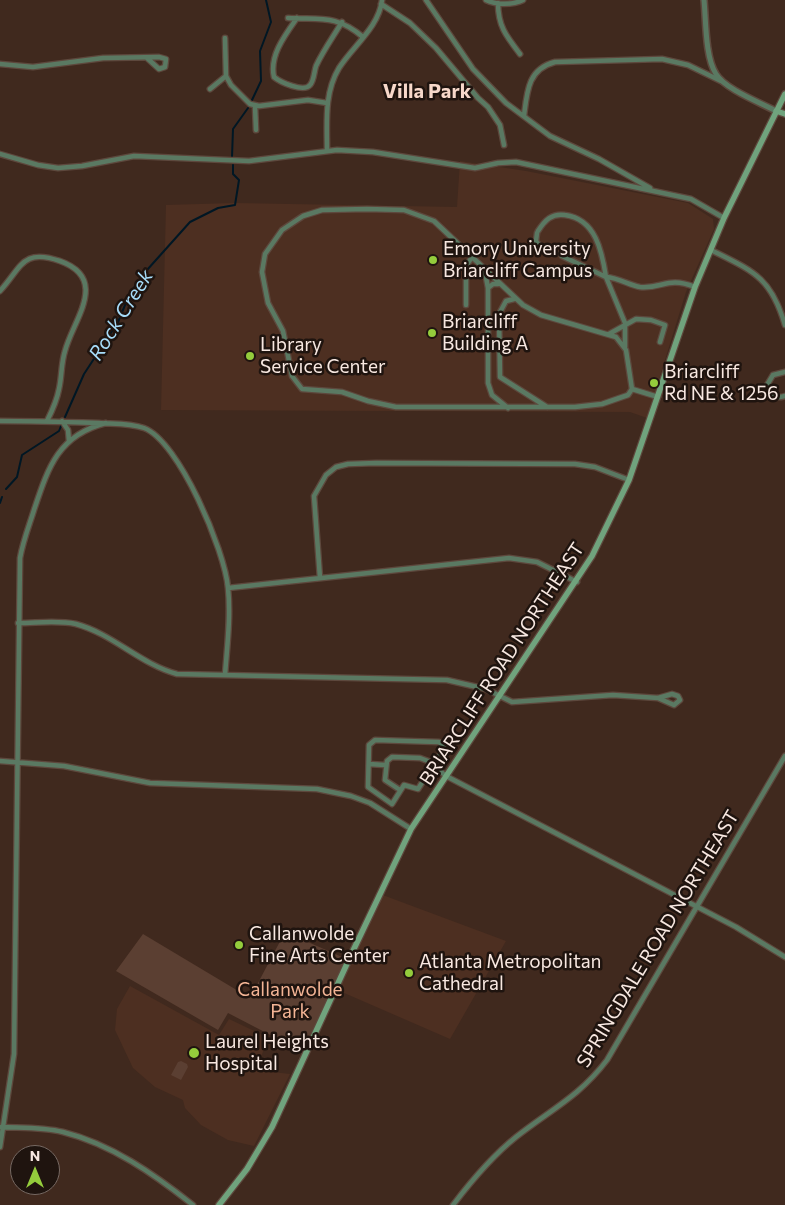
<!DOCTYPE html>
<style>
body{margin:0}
#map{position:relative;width:785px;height:1205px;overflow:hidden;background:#40291e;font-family:Commissioner,sans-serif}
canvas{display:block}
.north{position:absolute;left:10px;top:1145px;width:50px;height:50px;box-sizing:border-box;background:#1f140f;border:1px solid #766963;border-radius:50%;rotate:0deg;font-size:14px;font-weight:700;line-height:20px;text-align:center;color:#f8e8e1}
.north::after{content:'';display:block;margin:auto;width:18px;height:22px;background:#94cc3c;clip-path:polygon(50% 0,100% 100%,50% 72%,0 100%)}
</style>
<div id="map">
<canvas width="785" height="1205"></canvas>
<div class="north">N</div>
</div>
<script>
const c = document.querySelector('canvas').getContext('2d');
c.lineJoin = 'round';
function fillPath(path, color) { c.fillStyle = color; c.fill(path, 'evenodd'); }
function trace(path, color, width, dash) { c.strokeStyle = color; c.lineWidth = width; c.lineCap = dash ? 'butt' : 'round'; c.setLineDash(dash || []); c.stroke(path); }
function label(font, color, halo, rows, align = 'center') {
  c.font = font + ' Commissioner,sans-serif'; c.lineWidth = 5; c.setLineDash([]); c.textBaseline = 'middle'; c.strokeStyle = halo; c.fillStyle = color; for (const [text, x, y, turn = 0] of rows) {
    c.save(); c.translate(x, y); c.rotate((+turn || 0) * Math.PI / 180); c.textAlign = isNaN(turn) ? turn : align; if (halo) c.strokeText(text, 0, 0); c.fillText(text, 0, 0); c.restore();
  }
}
fillPath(new Path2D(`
 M460,161l66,10 162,32 25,16 1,10 -28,63 -39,126 -17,-6 -469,-2 5,-205 68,-2 223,4z
 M380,894l126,47 -56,98 -115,-50z
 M130,986l89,49 10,-16 40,19 -14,32 35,4 -36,72 -26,-6 -27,-15 -16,-17 -2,-8 -28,-13 -22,-19 -18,-38 2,-21z`), '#4d2f21');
fillPath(new Path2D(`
 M285,932l64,28 -44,93 -77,-40 -10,17 -102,-59 27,-37 107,64z
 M181,1061l6,3 1,3 -7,13 -10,-5 7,-13z`), '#5b3f32');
trace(new Path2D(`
 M252,100l9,-19 -1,-30 11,-29 -5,-22
 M232,157l1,-28 15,-21
 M65,417l19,-43 34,-52 12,-29 17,-23 43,-48 28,-14 17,-3 4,-25 -6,-6v-9
 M6,489l11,-12 5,-22 37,-24 2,-5
 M0,503l2,-6`), '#001724', 2);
const minor = new Path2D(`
 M426,0l47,69 33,34 44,33 49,23 51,29
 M486,0c10,5 27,5 37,0
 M498,3c0,23 8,33 22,51
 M381,4l29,19 26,25 42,50 10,9 12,18 4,20
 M288,18c32,2 48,-4 75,19
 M297,18c-12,17 -28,38 -23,59 6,5 30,16 36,8 4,-4 4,-13 6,-19 7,-15 17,-29 26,-44
 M225,38l1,38 5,9 19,19 9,2 49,-6 19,3
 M0,64l33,3 70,-9 56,-1 7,2 -1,8 -6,2 -12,-11
 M210,89l16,-13
 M255,106l1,24
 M524,116c3,-25 4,-47 31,-54l107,-3 26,6 33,16
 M327,150c0,-28 -3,-57 12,-82 14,-22 40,-41 43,-68
 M0,154l38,11 20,3 24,-2 52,-10 115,5 88,-11 36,2 102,16 23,-5 18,-1 175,37 33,19
 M538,231c7,-11 14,-18 27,-16 31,4 37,37 41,62l-44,-21
 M537,233l-1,8 5,7 15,5
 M711,250c42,21 60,27 74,75
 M485,272l3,16
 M498,284h-5l-5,4v95l4,12 16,13
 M0,291c22,-24 22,-43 60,-30 50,18 13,59 5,90 -4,12 -3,25 -6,38 -2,11 -7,22 -12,32
 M514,299l-8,2 -7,13 1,63 47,30
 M466,305v-39l6,-9
 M609,334l27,-15 15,1 14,5 -5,17
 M625,347v-24l-19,-46c13,1 23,8 34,10 23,2 27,-11 55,0
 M785,372l-12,3 -6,10c1,10 8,14 18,11
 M632,389l-4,6 -26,9 -27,3h-179l-28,-6 -26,-9 -40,-3 -10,-13 -9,-45 -15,-28 -6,-31 3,-18 17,-24 21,-14 19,-6 45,-1 37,1 30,11 89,84 18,10 75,22 10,13 6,39 26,8
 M0,421c33,0 66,1 99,2 14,1 31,0 45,5 35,13 81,123 84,160 3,29 -1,59 -3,87
 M62,421l6,9 1,11
 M320,578l-6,-82 12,-21 10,-8 12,-3 28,-1 199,1 20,3 34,13
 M228,588l281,-30 28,4 40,20
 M18,623c19,0 40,-3 58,1 37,10 64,40 101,50l270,6 39,9 26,13 101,-7 45,3 14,-4 6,2 2,4 -6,5 -16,-7
 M375,740l64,2 6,5 -27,42 -14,-4 -12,19 -24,-17 1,-42z
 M0,761l64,5 86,17 167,6 34,7 19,7 41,26
 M369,764l16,1
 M400,790l-15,-10 2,-19 5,-4 28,1 8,3 18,15 290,151 49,30
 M1,1127c21,1 42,0 62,5 48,12 91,42 130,73
 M0,1147l14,-93 6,-496c3,-17 9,-32 14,-48 14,-42 24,-75 72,-87
 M453,1205c19,-25 38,-48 63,-68 34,-27 63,-40 91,-77l178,-304`);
const tertiary = new Path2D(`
 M704,0c2,20 1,57 12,74 9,15 43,28 60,37`);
const secondary = new Path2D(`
 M776,111l9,3
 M219,1205l28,-36 25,-42 79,-172 60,-126 181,-273 37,-76 66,-193 29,-69 61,-124`);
trace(minor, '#5d483d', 7);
trace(tertiary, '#5d483d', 8);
trace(secondary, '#5d483d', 8);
trace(minor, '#5a7962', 4.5);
trace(tertiary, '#5a7962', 5);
trace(secondary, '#70a37d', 5.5);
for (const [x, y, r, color] of [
 [433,260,5,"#94cc3c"],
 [432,333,5,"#94cc3c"],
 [250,356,5,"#94cc3c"],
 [654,383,5,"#94cc3c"],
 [239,945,5,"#94cc3c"],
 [409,973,5,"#94cc3c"],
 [194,1053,6,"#94cc3c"]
]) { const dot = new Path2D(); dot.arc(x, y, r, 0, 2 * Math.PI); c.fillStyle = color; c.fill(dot); trace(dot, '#1f140f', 2); }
label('19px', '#f8e8e1', '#1f140f', [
 ["Emory University",443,249],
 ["Briarcliff Campus",443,271],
 ["Briarcliff",442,322],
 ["Building A",442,344],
 ["Library",260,345],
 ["Service Center",260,367],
 ["Briarcliff",664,372],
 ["Rd NE & 1256",664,394],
 ["Callanwolde",249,934],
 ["Fine Arts Center",249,956],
 ["Atlanta Metropolitan",419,962],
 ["Cathedral",419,984],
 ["Laurel Heights",205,1042],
 ["Hospital",205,1064]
], 'left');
label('19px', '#f8e8e1', '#1f140f', [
 ["BRIARCLIFF ROAD NORTHEAST",502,664,-57],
 ["SPRINGDALE ROAD NORTHEAST",658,939,-59]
]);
label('19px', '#f3b495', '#1f140f', [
 ["Callanwolde",290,990],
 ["Park",290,1012]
]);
label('bold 20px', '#f7d8ca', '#1f140f', [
 ["Villa Park",427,91]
]);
label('italic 20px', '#a7dcf9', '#1f140f', [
 ["Rock Creek",121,315,-58]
]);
</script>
